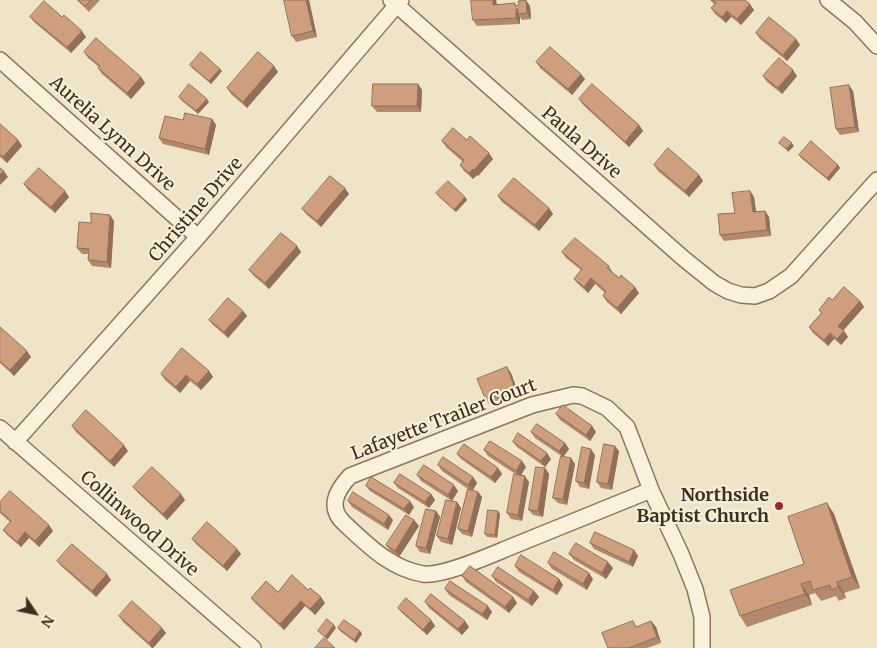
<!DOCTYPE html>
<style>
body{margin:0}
#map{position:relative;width:877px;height:648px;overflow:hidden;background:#f0e4c8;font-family:Merriweather,serif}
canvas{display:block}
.north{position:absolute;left:10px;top:588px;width:50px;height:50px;-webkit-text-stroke:4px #f7eed8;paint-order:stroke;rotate:124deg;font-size:14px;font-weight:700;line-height:20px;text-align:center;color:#3d2e20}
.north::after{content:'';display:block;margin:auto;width:18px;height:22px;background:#3d2e20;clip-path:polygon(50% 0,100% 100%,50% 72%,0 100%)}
</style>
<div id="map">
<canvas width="877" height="648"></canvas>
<div class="north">N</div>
</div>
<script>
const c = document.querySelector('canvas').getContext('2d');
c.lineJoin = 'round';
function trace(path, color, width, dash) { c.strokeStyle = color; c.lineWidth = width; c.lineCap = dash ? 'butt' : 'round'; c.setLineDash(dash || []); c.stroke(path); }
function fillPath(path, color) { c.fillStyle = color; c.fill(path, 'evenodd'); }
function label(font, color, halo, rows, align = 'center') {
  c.font = font + ' Merriweather,serif'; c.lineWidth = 4.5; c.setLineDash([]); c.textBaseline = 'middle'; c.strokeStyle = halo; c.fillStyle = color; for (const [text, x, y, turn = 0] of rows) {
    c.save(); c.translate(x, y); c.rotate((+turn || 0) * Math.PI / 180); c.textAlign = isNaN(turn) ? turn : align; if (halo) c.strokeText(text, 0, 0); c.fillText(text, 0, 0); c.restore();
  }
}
const street = new Path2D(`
 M391,0l292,258 31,25 14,8 13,4 14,1 14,-5 22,-15 86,-96
 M828,0l27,22 22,24
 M0,60l198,177
 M0,428l253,220
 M15,442l183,-205 203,-237
 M651,490c-46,19 -92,37 -138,56 -20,8 -70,31 -90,28 -33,-6 -54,-28 -78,-50 -18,-16 -9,-33 5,-48l182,-71 41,-10 9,1 25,12 20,19 24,63 30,64 14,35 7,28v31`);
trace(street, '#8d765c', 18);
trace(street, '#faf1dc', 15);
fillPath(new Path2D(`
 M77,0h23l-11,12z
 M309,0l8,37 -21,5 -4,-6z
 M496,0l1,4 33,2 1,13 -9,1 -2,-3v7l-43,2 -4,-6z
 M710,0h35l9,10 -13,15 -10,-8 -5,6 -11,-9 -4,-6 3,-4z
 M30,17h32l24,20 -15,16 -37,-31z
 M756,33l40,6 4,6 -13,16 -27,-22z
 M84,52l57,25 4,6 -14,16 -29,-25 -4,-6 1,-1 -11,-9z
 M536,62l49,17 -13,16 -32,-27z
 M190,65l32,6 -11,13 -19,-16z
 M278,72l-31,36 -16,-14 -4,-6z
 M763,76h34l-15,18 -15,-12z
 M418,84l4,6 -1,22h-44l-5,-6z
 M853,91l6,41 -19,3 -4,-6z
 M179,97l30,5 -11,12 -17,-14z
 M579,99l60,26 4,6 -14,16 -46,-42z
 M212,119l4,6 -7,30 -46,-11 -4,-6 24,-18z
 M0,124l18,16 4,6 -15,17 -7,-6z
 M467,140l26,19 -15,17 -1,-1 -4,4 -9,-8 -4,-6 3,-3 -17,-15 -4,-6z
 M799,155l39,10 2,3 -11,13 -28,-23z
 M654,165l45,10 4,6 -14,16 -31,-26z
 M24,184l45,13 -14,16 -27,-23z
 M750,191l4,6 2,15 9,-1 4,6 2,19 -47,5 -4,-6z
 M436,193l29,4 2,3 -11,12 -18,-16z
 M349,194l-28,33 -15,-13 -4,-5z
 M498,196l51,12 4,6 -14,17 -37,-29z
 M110,215l4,6 -3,47 -19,-2 -4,-6 1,-6h-7l-5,-6 14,-25z
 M297,246l4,6 -32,37 -15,-13 -5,-6z
 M562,252l47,14 4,7 26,20 -18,21 -14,-12 -4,-6 2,-3 -10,-9 -7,9 -10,-9 -4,-5 7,-9 -15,-12z
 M832,300l28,1 4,6 -21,23 5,7 -7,8 -7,-6 -6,7 -15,-13 -4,-6 12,-14 -2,-3z
 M243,311l4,5 -19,22 -15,-13 -4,-5z
 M0,327l31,30 -17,19 -14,-13z
 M209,371l4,6 -12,13 -11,-9 -10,12 -15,-13 -4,-6z
 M511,373l7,19 -29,12 -4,-6z
 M556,414l36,12 4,6 -6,9 -30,-21z
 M72,426l56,25 -14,16 -38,-35z
 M531,432l34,11 4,6 -6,8 8,1 4,6 -8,41 -9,-2 -5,-5 10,-41 -28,-19z
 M513,442l38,17 -6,8 -28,-20z
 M484,450l38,11 4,6 -6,8 9,7 -7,39 -11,-2 -4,-6 10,-38 -29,-19z
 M619,451l-7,39 -11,-2 -4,-6z
 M457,454l41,14 4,6 -7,9 -34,-24z
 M595,455l-6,34 -9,-2 -4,-6z
 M438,465l35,12 4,6 -4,7 5,2 4,5 -10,40 -10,-3 -4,-5 10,-40 -26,-18z
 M545,468l4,6 -6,43 -10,-2 -4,-5z
 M417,475l41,16 -6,10 -31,-20z
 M394,483l37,11 4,6 -6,8 -31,-20z
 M366,486l48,21 -5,8 -39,-24z
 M133,487l52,13 -18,20 -29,-27z
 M348,501l45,19 -5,10 -36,-23z
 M0,502l53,29 -14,16 -10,-9 -8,9 -14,-12 -4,-5 7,-8 -10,-9z
 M457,502l4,6 -9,37 -11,-3 -4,-6z
 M827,503l7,11 26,74 -16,5 2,5 -7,3 -3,-5 -15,5 -6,-8 -6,2 3,10 -65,22 -7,-11 64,-52z
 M436,511l4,6 -10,37 -10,-2 -4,-6z
 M498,511l2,3 -3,24 -10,-1 -2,-3z
 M414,520l5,6 -20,31 -9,-6 -4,-6z
 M192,539l45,10 4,5 -14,17 -30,-26z
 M590,543l44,7 4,6 -5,11 -39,-18z
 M569,554l44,14 -7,11 -32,-19z
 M57,561l50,13 4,6 -15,17 -35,-31z
 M548,563l45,16 -6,11 -35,-21z
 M515,566l44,13 4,6 -6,10 -38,-23z
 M462,576l55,27 -8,10 -43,-31z
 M492,576l42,15 5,6 -7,9 -36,-24z
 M445,589l47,23 -5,8 -38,-25z
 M278,592l47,11 -10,12 -10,-9 -21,24 -29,-27 -4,-5z
 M425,602l44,25 -7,8 -33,-27z
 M398,608l33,12 4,6 -8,9 -25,-22z
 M119,616l43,12 4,5 -13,15h-1l-29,-26z
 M651,621l5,6 5,16 -14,5h-39l30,-21z
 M338,628l22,3 2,3 -6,9 -16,-12z`), '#b2896c');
fillPath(new Path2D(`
 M306,0h3l8,37 -4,-6z
 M493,0h3l1,11 -4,-6z
 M526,0l4,6 1,13 -4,-6z
 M750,4l4,6 -13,15 -4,-6z
 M516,9l3,5h-1l2,3v7l-4,-6z
 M727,11l4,6 -5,6 -4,-6z
 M82,31l4,6 -15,16 -4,-6z
 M796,39l4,6 -13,16 -4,-6z
 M274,66l4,6 -31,36 -4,-6z
 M220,69l2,2 -11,13 -2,-3z
 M793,70l4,6 -15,18 -4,-6z
 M581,74l4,5 -13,16 -4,-6z
 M141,77l4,6 -14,16 -4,-6z
 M418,84l4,6 -1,22 -4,-6z
 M849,85l4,6 6,41 -4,-5z
 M207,99l2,3 -11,12 -2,-3z
 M212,119l4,6 -7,30 -4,-6z
 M639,125l4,6 -14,16 -4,-5z
 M18,140l4,6 -15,17 -4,-6z
 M792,143l2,3 -6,6 -2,-3z
 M489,153l4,6 -15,17 -4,-6z
 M838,165l2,3 -11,13 -2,-3z
 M473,169l4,6 -4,4 -4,-6z
 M4,171l4,6 -8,8v-10z
 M699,175l4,6 -14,16 -4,-6z
 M345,188l4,6 -28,33 -4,-6z
 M65,191l4,6 -14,16 -4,-6z
 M750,191l4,6 3,21 -4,-6z
 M465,197l2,3 -11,12 -2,-2z
 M549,208l4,6 -14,17 -4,-6z
 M765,211l4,6 2,19 -4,-6z
 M110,215l4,6 -3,47 -4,-6z
 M297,246l4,6 -32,37 -4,-6z
 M591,278l4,6 -7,9 -4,-6z
 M635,287l4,6 -18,21 -4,-6z
 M860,301l4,6 -22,25 -4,-6z
 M243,311l4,5 -19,22 -4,-6z
 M844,331l4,6 -7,8 -4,-6z
 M830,333l4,6 -6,7 -4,-6z
 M27,351l4,6 -17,19 -4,-6z
 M507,367l4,6 7,19 -4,-6z
 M209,371l4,6 -12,13 -4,-6z
 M186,375l4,6 -10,12 -4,-6z
 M592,426l4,6 -6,9 -4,-6z
 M565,443l4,6 -6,8 -4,-6z
 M124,445l4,6 -14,16 -4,-6z
 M615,446l4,5 -7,39 -4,-6z
 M591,449l4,6 -6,34 -5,-6z
 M547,453l4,6 -6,8 -4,-6z
 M571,458l4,6 -8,41 -4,-6z
 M522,461l4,6 -6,10 -4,-6z
 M498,468l4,6 -7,9 -4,-6z
 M545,468l4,6 -6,43 -5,-6z
 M525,476l4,6 -7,39 -4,-6z
 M473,477l4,6 -5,8 -4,-6z
 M454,485l4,6 -6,10 -4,-6z
 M478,492l4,5 -10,40 -4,-6z
 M181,494l4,6 -18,20 -4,-6z
 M431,494l4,6 -6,8 -4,-6z
 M410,501l4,6 -5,8 -5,-6z
 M457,502l4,6 -9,37 -4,-6z
 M827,503l7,11 26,74 -8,-11z
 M436,511l4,6 -10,37 -4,-6z
 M498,511l2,3 -3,24 -2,-3z
 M389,515l4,5 -5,10 -4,-6z
 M414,520l5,6 -20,31 -4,-6z
 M49,525l4,6 -14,16 -4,-6z
 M25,532l4,6 -8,9 -4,-5z
 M237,549l4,5 -14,17 -4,-5z
 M634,550l4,6 -5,11 -4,-5z
 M608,562l5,6 -7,11 -4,-6z
 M589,573l4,6 -6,11 -4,-6z
 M107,574l4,6 -15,17 -4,-6z
 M559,579l4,6 -6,10 -4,-5z
 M837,582l7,11 2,5 -8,-11z
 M801,584l8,11 3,10 -7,-11z
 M534,591l5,6 -7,9 -4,-6z
 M321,597l4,6 -10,12 -5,-6z
 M513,597l4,6 -8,10 -4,-6z
 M301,601l4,5 -21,24 -4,-6z
 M488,606l4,6 -5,8 -5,-6z
 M431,620l4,6 -8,9 -4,-5z
 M465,621l4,6 -7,8 -4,-6z
 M651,621l5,6 5,16 -4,-6z
 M334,625l2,3 -9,12 -2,-3z
 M162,628l4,5 -13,15h-1l-3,-5z
 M360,631l2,3 -6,9 -2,-3z`), '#916f58');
const building = new Path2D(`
 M78,0h13l-6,6z
 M284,0h22l7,31 -21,5z
 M471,0h22v5l22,-2v3l4,-1 -1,-4 8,-1 1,13 -9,1v-5h-2v9l-43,2z
 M712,0h33l5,4 -13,15 -10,-8 -5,6 -11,-9 5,-5z
 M44,1l18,16 2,-2 18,16 -15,16 -37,-30z
 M769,17l27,22 -13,16 -27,-22z
 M96,38l45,39 -14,16 -29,-25 2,-2 -16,-14z
 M550,47l31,27 -13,15 -32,-27z
 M201,52l19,17 -11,12 -19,-16z
 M258,52l16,14 -31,36 -16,-14z
 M779,58l14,12 -15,18 -15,-12z
 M189,84l18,15 -11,12 -17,-14z
 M373,84h45l-1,22h-45z
 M592,84l47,41 -14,17 -46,-43z
 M849,85l6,42 -19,2 -6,-41z
 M185,113l27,6 -7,30 -46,-11 6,-22 18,4z
 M0,124l18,16 -15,17 -3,-2z
 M453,128l14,12 3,-4 19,17 -15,17 -1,-1 -4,4 -9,-8 4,-5 -22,-19z
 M784,137l8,6 -6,6 -7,-6z
 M811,141l27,24 -11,13 -28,-23z
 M668,148l31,27 -14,16 -31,-26z
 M0,168l4,3 -4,4z
 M39,168l26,23 -14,16 -27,-23z
 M330,176l15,12 -28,33 -15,-12z
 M514,178l35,30 -14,17 -37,-29z
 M448,181l17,16 -11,13 -18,-17z
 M750,191l3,21 12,-1 2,19 -47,5 -2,-21 17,-1 -3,-20z
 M91,213l19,2 -3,47 -19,-2 1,-11 -12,-1 2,-26 12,1z
 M281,233l16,13 -32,37 -16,-13z
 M575,238l34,28 -2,2 12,10 2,-3 14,12 -18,21 -14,-12 3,-5 -15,-13 -7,9 -10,-8 8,-10 -20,-17z
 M844,287l16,14 -22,25 6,5 -7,8 -7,-6 -6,7 -15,-13 13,-14 -3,-3 10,-13 3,3z
 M228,298l15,13 -19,21 -15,-12z
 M0,327l27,24 -17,19 -10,-9z
 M182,348l27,23 -12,13 -11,-9 -10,12 -15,-13z
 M507,367l7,19 -29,12 -8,-19z
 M563,405l29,21 -6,9 -30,-21z
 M86,410l38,35 -14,16 -38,-35z
 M537,424l28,19 -6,8 -28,-19z
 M518,433l29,20 -6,8 -28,-19z
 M490,441l32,20 -6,10 -32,-21z
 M464,444l34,24 -7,9 -34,-23z
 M604,444l11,2 -7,38 -11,-2z
 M582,447l9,2 -7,34 -8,-2z
 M561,456l10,2 -8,41 -10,-1z
 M443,457l30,20 -5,8 -30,-20z
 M424,465l30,20 -6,10 -31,-20z
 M152,467l29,27 -18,20 -30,-27z
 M536,467l9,1 -7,43 -9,-1z
 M400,474l31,20 -6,8 -31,-19z
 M514,474l11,2 -7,39 -11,-2z
 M371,477l39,24 -6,8 -38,-23z
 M468,489l10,3 -10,39 -10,-2z
 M10,491l39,34 -14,16 -10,-9 -8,10 -14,-12 8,-9 -11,-10v-9z
 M353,492l36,23 -5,9 -36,-23z
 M446,500l11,2 -9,37 -11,-3z
 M827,503l25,74 -15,5 1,5 -7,3 -1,-5 -17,5 -3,-9 -9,3 4,10 -65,22 -10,-26 74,-26 -16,-47z
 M426,509l10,2 -10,37 -10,-2z
 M488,510l10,1 -3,24 -10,-1z
 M406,515l8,5 -19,31 -9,-6z
 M207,522l30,27 -14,17 -31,-27z
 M595,532l39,18 -5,12 -39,-19z
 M576,543l32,19 -6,11 -33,-19z
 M72,544l35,30 -15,17 -35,-30z
 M554,552l35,21 -6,11 -35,-21z
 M521,555l38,24 -6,11 -38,-24z
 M470,566l43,31 -8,10 -43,-31z
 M498,567l36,24 -6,9 -36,-24z
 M292,575l16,15 2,-2 11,9 -11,12 -9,-8 -21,23 -29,-26 15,-17 12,11z
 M450,581l38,25 -6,8 -37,-25z
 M431,594l34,27 -7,8 -33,-27z
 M406,598l25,22 -8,10 -25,-22z
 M132,601l30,27 -13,15 -30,-27z
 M327,619l7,6 -9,12 -7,-6z
 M344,620l16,11 -6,9 -16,-12z
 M633,621l3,6 15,-6 6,16 -28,11h-21l-6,-15z
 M324,638l11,10h-20z`);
fillPath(building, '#cf9f7d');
trace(building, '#916f58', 1);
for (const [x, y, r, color] of [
 [779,506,5,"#9e2a2b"]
]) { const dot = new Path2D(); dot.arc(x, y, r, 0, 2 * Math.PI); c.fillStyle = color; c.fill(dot); trace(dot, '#f7eed8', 2); }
label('18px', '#3d2e20', '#f7eed8', [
 ["Aurelia Lynn Drive",112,134,42],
 ["Paula Drive",581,143,41],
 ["Christine Drive",196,210,-49],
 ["Lafayette Trailer Court",444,420,-21],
 ["Collinwood Drive",139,524,41]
]);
label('bold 18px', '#3d2e20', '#f7eed8', [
 ["Northside",769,496],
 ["Baptist Church",769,517]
], 'right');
</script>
